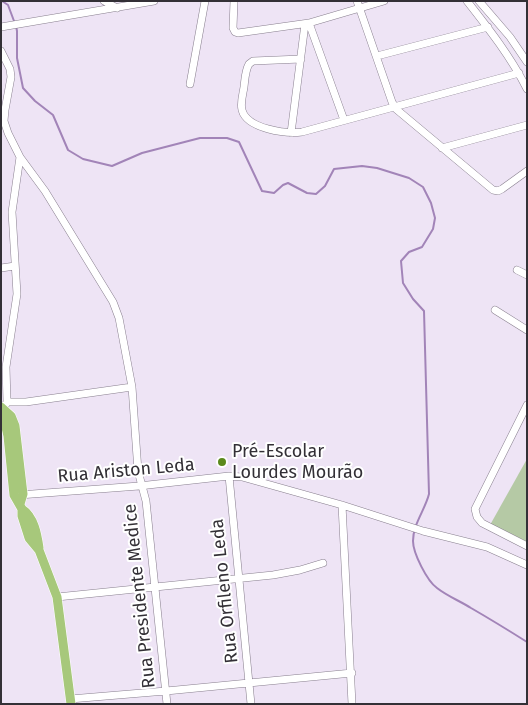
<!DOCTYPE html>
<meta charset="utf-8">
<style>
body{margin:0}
#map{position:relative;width:528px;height:705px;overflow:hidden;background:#eee4f5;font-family:"Fira Sans",sans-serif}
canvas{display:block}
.frame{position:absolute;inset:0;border:2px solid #333036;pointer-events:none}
</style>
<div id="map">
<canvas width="528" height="705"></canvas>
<div class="frame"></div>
</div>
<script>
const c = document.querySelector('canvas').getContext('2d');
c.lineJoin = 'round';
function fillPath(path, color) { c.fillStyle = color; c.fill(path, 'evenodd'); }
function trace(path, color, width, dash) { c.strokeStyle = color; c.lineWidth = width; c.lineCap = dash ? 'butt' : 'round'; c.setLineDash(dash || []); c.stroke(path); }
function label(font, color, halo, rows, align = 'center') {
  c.font = font + ' "Fira Sans",sans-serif'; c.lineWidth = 4; c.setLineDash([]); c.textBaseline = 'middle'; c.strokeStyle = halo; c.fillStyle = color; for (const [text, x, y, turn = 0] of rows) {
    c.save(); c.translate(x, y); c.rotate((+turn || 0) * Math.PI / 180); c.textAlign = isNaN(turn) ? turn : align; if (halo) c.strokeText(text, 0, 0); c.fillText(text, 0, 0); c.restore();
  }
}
fillPath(new Path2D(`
 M527,459v86l-37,-20z`), '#b5c9a5');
trace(new Path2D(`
 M2,1l6,4 6,16
 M16,26l1,5v27l6,30 12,13 18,14 15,35 15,9 29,7 30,-13 58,-15h27l12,4 23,49 12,2 9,-8 5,-2 19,10 9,1 9,-8 9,-17 28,-3 15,2 32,10 14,9 8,16 4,15 -2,11 -11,18 -13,5 -8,9 2,22 10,16 11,12 5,183c-4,16 -16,30 -16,47 0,12 14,40 24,47 10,8 23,13 34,20 19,11 37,22 56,34`), '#a284b8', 2);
const minor = new Path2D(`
 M104,1l13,7
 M234,1l-1,27 2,4 3,1 71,-10 75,-22
 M357,1l35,101 4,7 97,81 5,1 4,-2 25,-18
 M467,1c22,28 44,56 60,88
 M479,1l31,36 17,25
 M309,23l35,97
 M1,27l153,-26
 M1,51l9,18 1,8 -6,33 -1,11 4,12 12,24 -8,55 5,82 -11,73 1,35 -5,10
 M377,56l111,-29
 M301,59l-48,2 -4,3c-4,7 -4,15 -5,23 -1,7 -4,16 -2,23 5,19 44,24 60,22l217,-59
 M190,84l15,-83
 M291,133l14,-109
 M442,148l85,-23
 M20,157l25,34 68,111 6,16 13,69 6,84 8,30 21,203
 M1,268l14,-2
 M517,270l10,5
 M495,310l32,20
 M7,402h19l106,-15
 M527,405l-52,104 2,8 5,6 45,23
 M229,476l22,228
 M19,495l120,-9 90,-10 13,1 100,28 81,26 64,16 40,18
 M342,505l10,199
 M57,597l216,-22 27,-5 23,-7
 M70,699l96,-8 186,-18`);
const major = new Path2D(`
 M1,407l10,9 4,10 8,68 -3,10
 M1,418l4,5 3,13 6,59 8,14v7l7,22 10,12 18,47 14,107
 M22,509c12,8 15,25 17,39`);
trace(minor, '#887f8e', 8);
trace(major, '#fff', 10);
trace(minor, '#fff', 7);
trace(major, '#a7c87b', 9);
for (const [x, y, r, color] of [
 [222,462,5,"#5b891c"]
]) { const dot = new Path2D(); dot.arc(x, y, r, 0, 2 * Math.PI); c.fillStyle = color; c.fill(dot); trace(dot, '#fff', 2); }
label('18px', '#333036', '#fff', [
 ["Pré-Escolar",232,452],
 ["Lourdes Mourão",232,473]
], 'left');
label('18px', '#333036', '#fff', [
 ["Rua Ariston Leda",126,471,-5],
 ["Rua Orfileno Leda",225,591,-96],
 ["Rua Presidente Medice",140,596,-96]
]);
</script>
